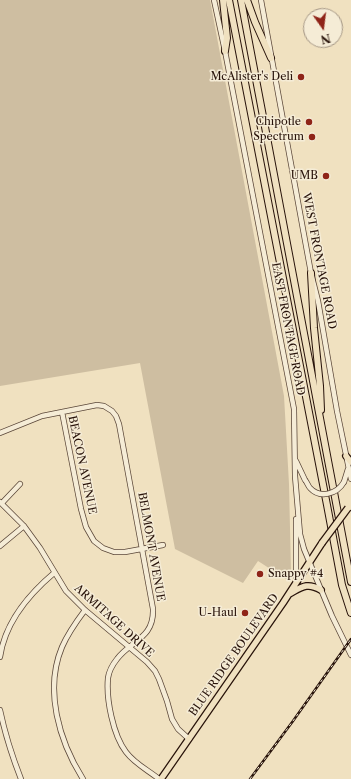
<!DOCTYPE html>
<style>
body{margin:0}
#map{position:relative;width:351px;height:779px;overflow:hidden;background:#f0e1c0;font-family:"Libre Caslon Text",serif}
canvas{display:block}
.north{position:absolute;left:303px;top:8px;width:40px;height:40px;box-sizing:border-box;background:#f5ecd6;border:1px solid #a39584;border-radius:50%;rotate:166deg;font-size:11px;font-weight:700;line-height:16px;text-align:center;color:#28130a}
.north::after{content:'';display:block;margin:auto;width:14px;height:18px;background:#8f2418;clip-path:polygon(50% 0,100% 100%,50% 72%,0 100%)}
</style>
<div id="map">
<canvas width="351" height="779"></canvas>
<div class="north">N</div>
</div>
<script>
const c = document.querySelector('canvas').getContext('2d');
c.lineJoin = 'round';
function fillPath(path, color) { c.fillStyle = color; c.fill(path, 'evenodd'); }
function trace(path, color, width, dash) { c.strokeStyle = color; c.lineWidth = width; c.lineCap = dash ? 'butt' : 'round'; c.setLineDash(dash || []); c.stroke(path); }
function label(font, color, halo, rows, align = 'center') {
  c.font = font + ' "Libre Caslon Text",serif'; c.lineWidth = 3; c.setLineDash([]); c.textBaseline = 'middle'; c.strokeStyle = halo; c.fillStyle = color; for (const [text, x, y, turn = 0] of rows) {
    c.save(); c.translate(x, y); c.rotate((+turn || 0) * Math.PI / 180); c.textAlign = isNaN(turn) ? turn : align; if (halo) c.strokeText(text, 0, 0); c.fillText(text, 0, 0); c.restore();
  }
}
fillPath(new Path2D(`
 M0,0h210l74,396 5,88 2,88 -2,9 -31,-20 -15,22 -68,-34 -35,-186 -140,23z`), '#cebea1');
const minor = new Path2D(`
 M214,0l11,51 69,358 1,67 5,58 4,15 28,67 19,39
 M261,0l50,273 7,28 19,110 14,68
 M62,412l19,97 5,18 8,14 9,7 11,4h11l38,-7
 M0,433l42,-17 55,-11 7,1 8,5 4,5 3,8 34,185c1,30 -22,31 -36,50 -4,5 -8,12 -9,19 -2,21 5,57 18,74 9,12 22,18 33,27
 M296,461l9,19
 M344,482l4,-13
 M0,502l24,24 16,22 26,43 19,19 62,52 8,9 4,8 8,22 5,18 6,10 11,10
 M2,503l18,-19
 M0,546l24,-20
 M296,582v-63
 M0,657c5,-35 28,-62 54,-84
 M0,710c5,24 12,46 21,69
 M83,779c-24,-38 -39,-89 -21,-132 6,-14 14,-25 23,-37`);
const major = new Path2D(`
 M346,456l5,6
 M289,594c13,-7 18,-12 32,-4
 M161,779l122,-176 39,-60`);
const highway = new Path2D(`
 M223,0l4,38 -2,13
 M229,0l98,505 15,80 9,28
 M241,0l110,582
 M247,0l8,22 16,36
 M311,273l3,55 6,58 1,24`);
trace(minor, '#5a4638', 6);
trace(major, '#28130a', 8);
trace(highway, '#28130a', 8);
trace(minor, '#f5ecd6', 4.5);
trace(major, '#f0e1c0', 5.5);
trace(highway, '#f0e1c0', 6);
const rail = new Path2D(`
 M250,779l43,-58 58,-82`);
trace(rail, '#28130a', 2.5);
trace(rail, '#f5ecd6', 1, [3]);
const minorBridge = new Path2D(`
 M305,480c2,2 3,6 5,8 10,11 27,6 34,-6`);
const majorBridge = new Path2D(`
 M322,543l26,-35`);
trace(minorBridge, '#5a4638', 6, []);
trace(majorBridge, '#28130a', 8, []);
trace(minorBridge, '#f5ecd6', 4.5);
trace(majorBridge, '#f0e1c0', 5.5);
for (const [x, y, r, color] of [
 [301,77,4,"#8f2418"],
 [309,122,4,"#8f2418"],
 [312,137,4,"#8f2418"],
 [326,176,4,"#8f2418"],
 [260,574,4,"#8f2418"],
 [245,613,4,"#8f2418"]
]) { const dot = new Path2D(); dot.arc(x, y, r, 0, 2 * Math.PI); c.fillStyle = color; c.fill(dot); trace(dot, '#f5ecd6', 1.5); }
label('11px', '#28130a', '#f5ecd6', [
 ["McAlister's Deli",293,77],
 ["Chipotle",301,122],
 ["Spectrum",304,137],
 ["UMB",318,176],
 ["Snappy #4",268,574,"left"],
 ["U-Haul",237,613]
], 'right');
label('11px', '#28130a', '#f5ecd6', [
 ["WEST FRONTAGE ROAD",319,261,79],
 ["EAST FRONTAGE ROAD",288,329,79],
 ["BEACON AVENUE",82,465,78],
 ["BELMONT AVENUE",151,547,80],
 ["ARMITAGE DRIVE",114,621,42],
 ["BLUE RIDGE BOULEVARD",234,655,-55]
]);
</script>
